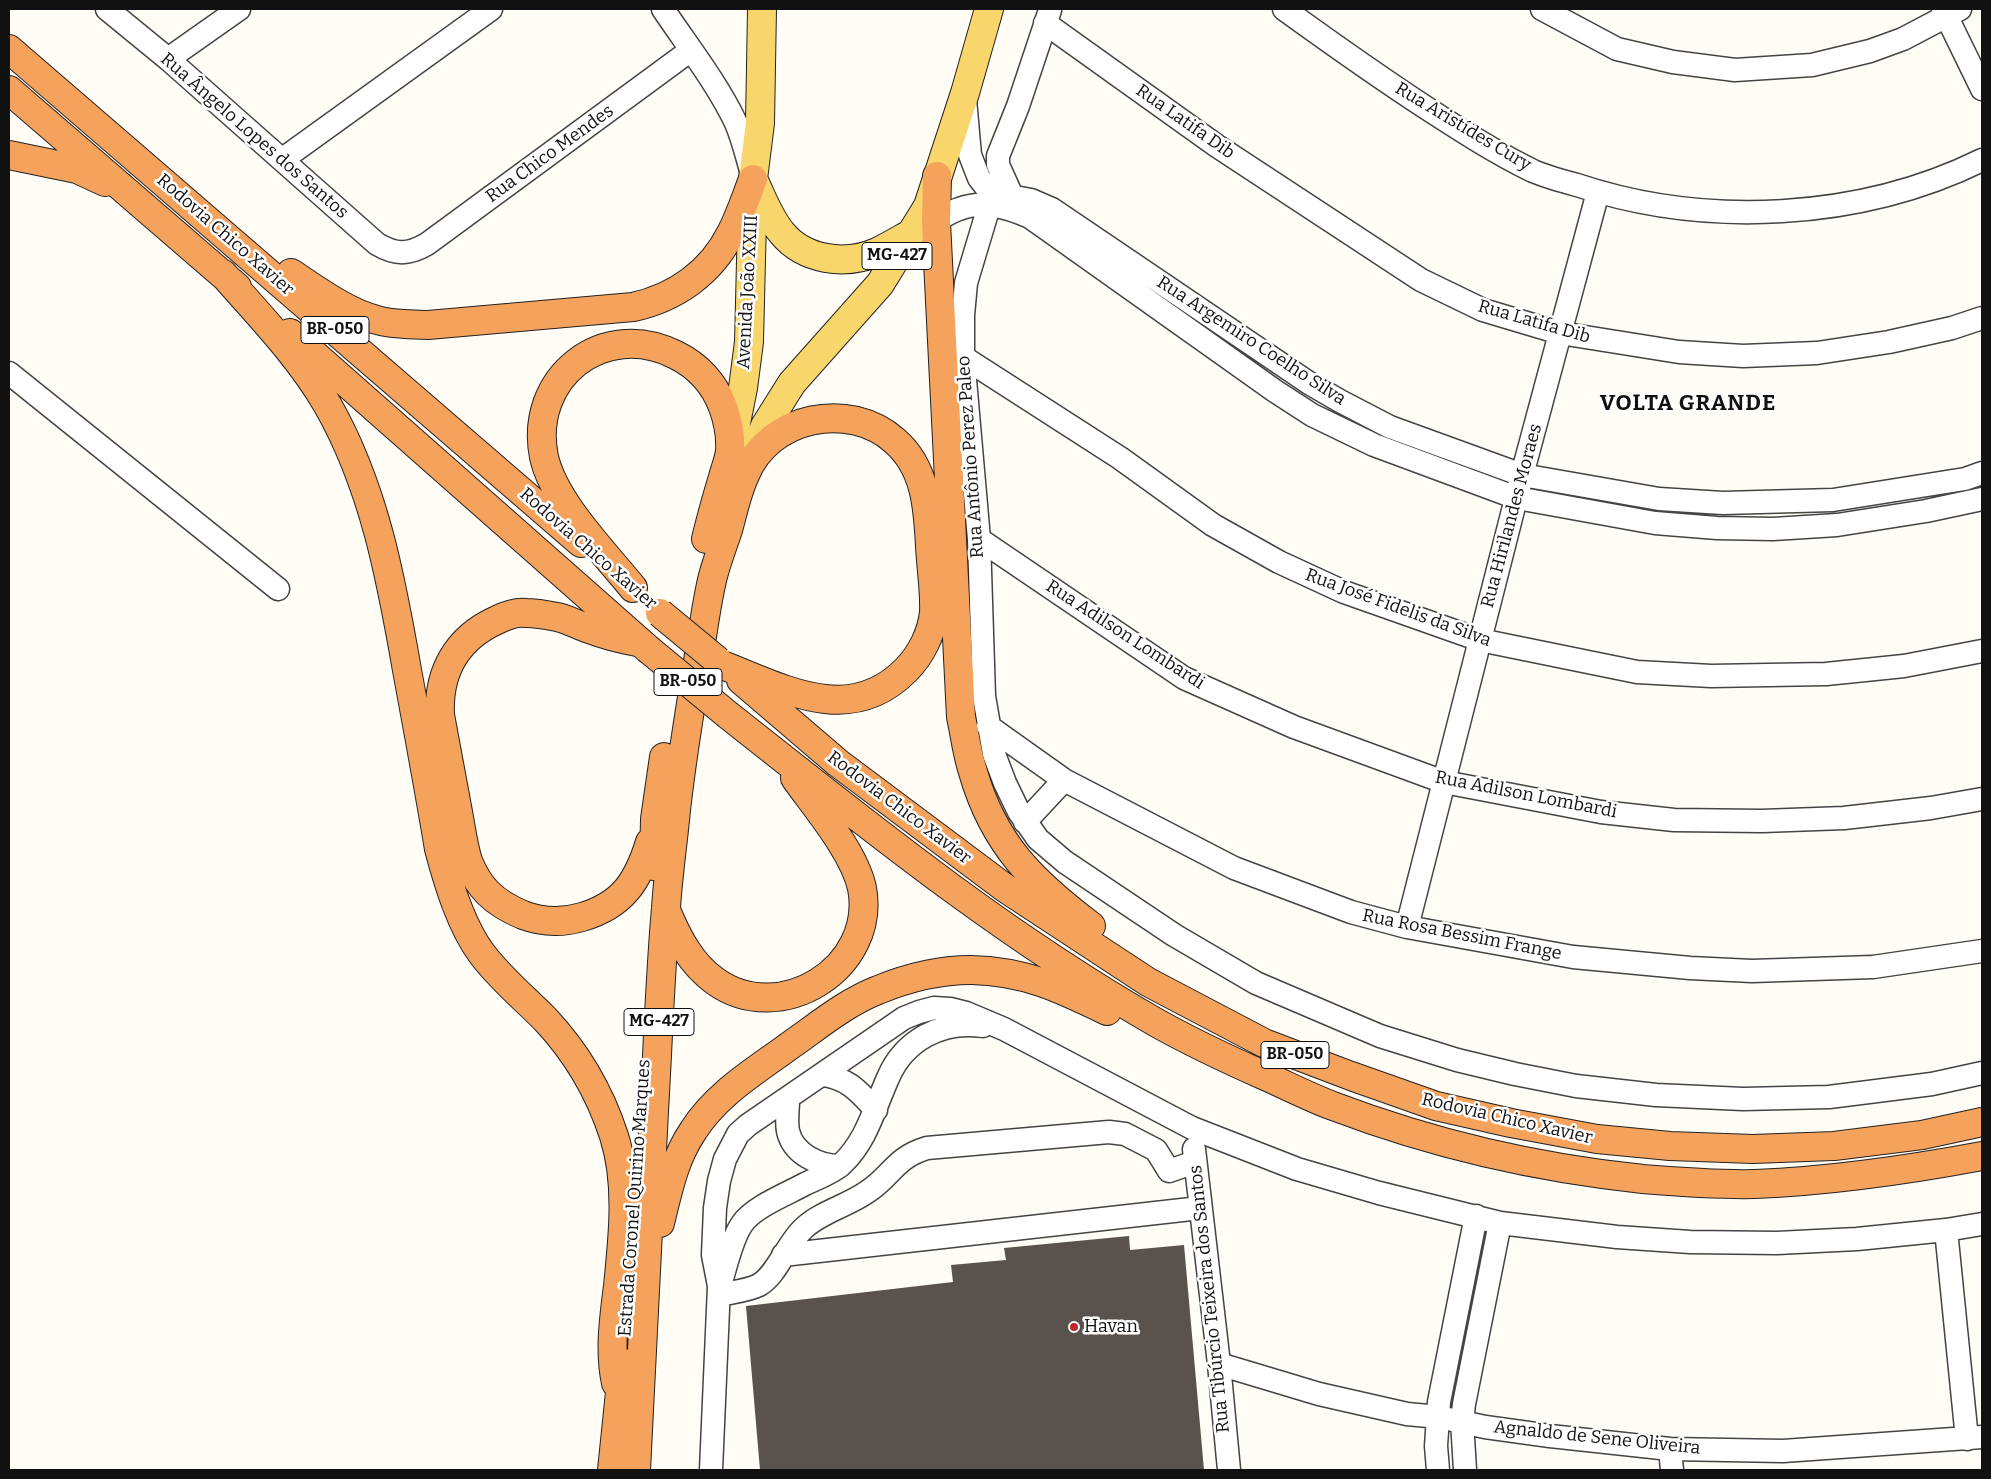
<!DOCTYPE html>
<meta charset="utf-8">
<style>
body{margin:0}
#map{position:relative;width:1991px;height:1479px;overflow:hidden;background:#fffdf5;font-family:Bitter,serif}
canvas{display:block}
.frame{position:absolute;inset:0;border:10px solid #111;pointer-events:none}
</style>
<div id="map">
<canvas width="1991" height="1479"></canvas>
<div class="frame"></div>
</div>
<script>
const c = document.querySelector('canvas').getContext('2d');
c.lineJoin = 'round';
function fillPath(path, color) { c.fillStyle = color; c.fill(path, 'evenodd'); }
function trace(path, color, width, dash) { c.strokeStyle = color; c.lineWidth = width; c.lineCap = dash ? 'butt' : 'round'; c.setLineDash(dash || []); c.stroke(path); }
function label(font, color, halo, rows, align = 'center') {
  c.font = font + ' Bitter,serif'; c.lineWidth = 5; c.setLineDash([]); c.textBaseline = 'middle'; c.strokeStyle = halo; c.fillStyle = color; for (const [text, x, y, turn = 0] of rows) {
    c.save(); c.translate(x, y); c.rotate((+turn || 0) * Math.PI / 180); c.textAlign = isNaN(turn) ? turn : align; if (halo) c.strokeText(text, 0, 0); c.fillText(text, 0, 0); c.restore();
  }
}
fillPath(new Path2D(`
 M1129,1236l1,14 54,-5 20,225h-444l-14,-164 207,-24 -2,-17 55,-5 -2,-12z`), '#5a524d');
const minor = new Path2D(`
 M107,9l61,50 209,185c19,11 31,11 50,0l264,-194
 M663,9c24,36 54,74 73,114 7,16 11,34 16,51
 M1284,9c47,34 95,68 144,100 34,22 68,44 105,62 14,6 29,10 44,14 129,43 283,35 405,-25
 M1542,9l75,40 56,13 62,8 77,-5 58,-14 33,-12 57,-30
 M1943,9l39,80
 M1045,23l172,123 204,134 62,30 77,23 119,19 64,4 74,-3 72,-11 63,-14 30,-10
 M168,59l71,-50
 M965,99l5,56 9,23 7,9 7,6 38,7 21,9 257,174 31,18 50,26 132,48 137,24 64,4 110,-3 132,-21 17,-6
 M283,159l208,-150
 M993,193l-27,90 -3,32v42l16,182 5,157 10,58 11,29 14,29 19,27 27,23 109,73 82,48 124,53 77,24 58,14 61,12 80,9 87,4 86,-2 103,-13 50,-11
 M1009,205l3,-9 -14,-31v-9l20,-50 32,-96
 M924,227c12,-5 23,-14 35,-18 25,-9 48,-2 71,8l245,174 37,24 62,30 143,53 138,25 62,5 56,1 64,-4 89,-14 56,-12
 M963,357l157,101 93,67 66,37 65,30 136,48 157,32 74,4 115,-2 78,-8 78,-15
 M9,373l269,216
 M979,539l205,139 110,49 150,55 157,30 73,8 88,1 82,-3 87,-10 51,-9
 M988,726l76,54 170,88 117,44 56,15 166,30 117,11 62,3 121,-4 109,-16
 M1025,822l39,-42
 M1407,927l115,-452 76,-283
 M823,1075c26,4 35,16 53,35
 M788,1100c0,10 -2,21 0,31 5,23 31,35 52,35
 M1194,1149l25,215 10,106
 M1946,1230l21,209
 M783,1255l417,-47
 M720,1285c6,-18 11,-45 22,-61 11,-17 45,-30 63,-40 12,-6 28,-11 37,-20 25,-24 32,-55 46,-86 16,-38 54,-58 95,-52
 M719,1295c13,-3 28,-4 40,-10 18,-10 28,-42 45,-57 17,-16 43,-22 63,-36 25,-16 27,-34 60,-44l182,-16 16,2 31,16 13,21 26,-9
 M1219,1364l100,30 88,20 32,3 46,10 65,9 120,13 113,2 199,-14
 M1670,1449l2,21
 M711,1470l8,-184 -6,-31 2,-47 4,-27 6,-22 13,-25 10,-9 156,-107 15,-6 15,-4 16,1 16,4 38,16 188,99 105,41 82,24 121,30 117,14 73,5 87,1 80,-4 89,-9 36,-6
 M1438,1470l-2,-24 3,-44 37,-186
 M1465,1470l-3,-49 2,-17 36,-181`);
const major = new Path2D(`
 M755,183c8,17 15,36 27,50 22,27 63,33 95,19 11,-5 22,-12 33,-18
 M731,448l12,-60 6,-46 4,-163 7,-56 2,-114
 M750,461l15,-35 27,-43 88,-99 48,-78 37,-113 24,-84`);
const highway = new Path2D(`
 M9,49l572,494
 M9,90l228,197
 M9,155l68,14 28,13
 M937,176l-1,46 25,495c4,18 6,37 12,55 21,73 60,110 118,154
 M291,273c26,17 55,39 86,47 16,5 34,4 51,5l205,-18c42,-9 78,-34 98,-74 9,-17 15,-36 22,-54
 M223,274c36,41 76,82 104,130 47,82 64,174 80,266 11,60 22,119 32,179 9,34 22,77 43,105 18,24 42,44 63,65 31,33 55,74 69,117 15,47 9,101 4,150 -4,32 -9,65 -2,97
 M290,333l358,316
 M633,588c-29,-36 -79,-86 -89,-131 -16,-79 59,-139 132,-102 22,11 38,28 47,52 5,14 8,29 7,44 -1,9 -5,18 -7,26 -6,20 -12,41 -17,62
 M637,642c-17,-3 -32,-7 -48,-13 -11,-4 -22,-10 -32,-12 -10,-2 -21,-4 -31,-4 -9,-1 -21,3 -29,7 -40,18 -59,52 -57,95 6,33 12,65 18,97 3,16 5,33 10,49 4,10 12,24 20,32 10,10 23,17 35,22 21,8 39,8 59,2 41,-12 56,-36 68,-75
 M741,680l97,83 167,125 143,94 116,61 87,33 85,30 75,17 86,16 73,7 83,3 81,-3 88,-11 60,-13
 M728,715c138,109 275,220 429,308 34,19 70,36 106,52 23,10 46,22 70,31 100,38 204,62 310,73 37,3 75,6 112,5 76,-3 152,-14 227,-28
 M654,866l1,-47 9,-62
 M666,910c11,27 25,54 49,71 65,47 162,-13 147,-93 -8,-36 -45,-79 -67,-110
 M660,1223c8,-32 14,-64 33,-92 24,-38 64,-61 99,-87 27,-19 55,-42 86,-54 29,-12 62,-20 93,-20 53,1 89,18 136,41
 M612,1470l11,-107
 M636,1470c5,-119 11,-239 18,-359 4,-67 6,-136 12,-203 2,-33 7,-65 10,-98 6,-54 15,-108 24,-161 4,-24 7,-49 13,-73 4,-15 10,-31 15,-46 5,-18 9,-38 17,-55 24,-59 104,-75 150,-34 31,27 33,67 35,105 1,22 5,45 4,66 -2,21 -13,43 -28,58 -55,56 -120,20 -181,-4`);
trace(minor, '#444', 25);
trace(major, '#222', 30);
trace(highway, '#222', 30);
trace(minor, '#fff', 22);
trace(major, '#f9d66b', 28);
trace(highway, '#f5a25d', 28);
const highwayBridge = new Path2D(`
 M660,613l58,48
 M648,649l80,66`);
trace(highwayBridge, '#222', 30, []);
trace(highwayBridge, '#f5a25d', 28);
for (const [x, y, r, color] of [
 [1074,1327,5,"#c4262e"]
]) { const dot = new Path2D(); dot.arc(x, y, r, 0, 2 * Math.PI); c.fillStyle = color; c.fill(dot); trace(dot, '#fff', 2); }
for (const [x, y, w] of [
 [897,256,70],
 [335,330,68],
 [688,682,68],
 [659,1022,70],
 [1295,1055,68]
]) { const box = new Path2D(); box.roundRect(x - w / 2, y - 13.5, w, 27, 4); c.fillStyle = '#fff'; c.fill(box); trace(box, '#111', 1); }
label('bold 16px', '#111', null, [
 ["MG-427",897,256],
 ["BR-050",335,330],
 ["BR-050",688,682],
 ["MG-427",659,1022],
 ["BR-050",1295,1055]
]);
label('18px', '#111', '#fff', [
 ["Rua Latifa Dib",1185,122,35],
 ["Rua Aristídes Cury",1463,127,31],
 ["Rua Ângelo Lopes dos Santos",254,136,41],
 ["Rua Chico Mendes",550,154,-36],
 ["Rodovia Chico Xavier",225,235,41],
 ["Avenida João XXIII",748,292,-87],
 ["Rua Latifa Dib",1534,322,16],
 ["Rua Argemiro Coelho Silva",1251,341,33],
 ["Rua Antônio Perez Paleo",971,457,-94],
 ["Rua Hirilandes Moraes",1512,516,-75],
 ["Rodovia Chico Xavier",588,549,41],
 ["Rua José Fidelis da Silva",1398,608,20],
 ["Rua Adilson Lombardi",1125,635,33],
 ["Rua Adilson Lombardi",1526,795,11],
 ["Rodovia Chico Xavier",899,808,37],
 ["Rua Rosa Bessim Frange",1462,935,11],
 ["Rodovia Chico Xavier",1507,1119,13],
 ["Estrada Coronel Quirino Marques",635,1198,-86],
 ["Rua Tibúrcio Teixeira dos Santos",1210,1299,-96],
 ["Agnaldo de Sene Oliveira",1597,1438,6]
]);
label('18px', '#111', '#fff', [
 ["Havan",1084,1327]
], 'left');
c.letterSpacing = '1px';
label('bold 22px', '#111', '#fff', [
 ["VOLTA GRANDE",1688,404]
]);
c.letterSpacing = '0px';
</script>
